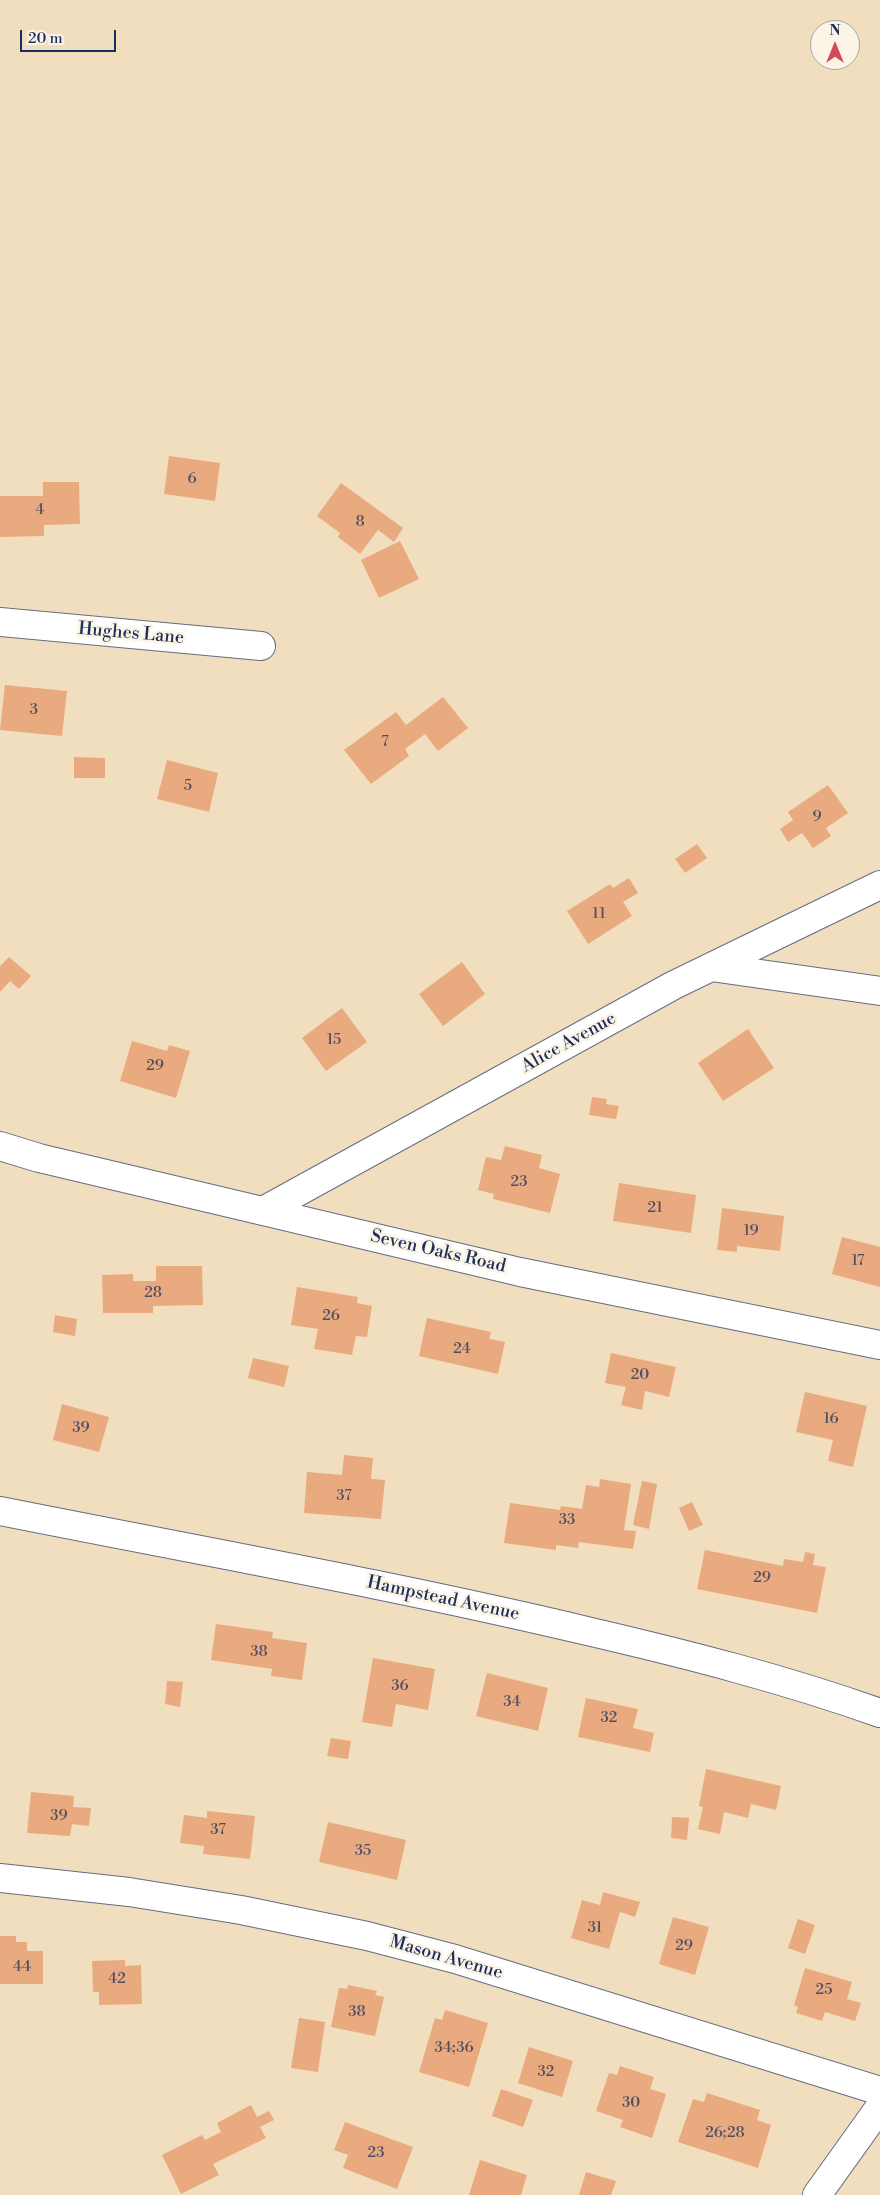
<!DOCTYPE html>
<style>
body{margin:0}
#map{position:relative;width:880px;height:2195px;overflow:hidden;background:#f0debe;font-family:"Libre Bodoni",serif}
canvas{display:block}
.north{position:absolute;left:810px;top:20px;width:50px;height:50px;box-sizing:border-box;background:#fcf5e5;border:1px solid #a2a6af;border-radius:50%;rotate:0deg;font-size:14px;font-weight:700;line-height:20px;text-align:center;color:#1b2f5e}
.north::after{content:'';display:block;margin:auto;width:18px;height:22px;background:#d1495b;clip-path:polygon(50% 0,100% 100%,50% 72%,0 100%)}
.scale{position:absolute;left:20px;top:30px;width:96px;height:22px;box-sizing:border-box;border:2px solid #1b2f5e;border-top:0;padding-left:6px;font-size:15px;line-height:18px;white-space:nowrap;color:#1b2f5e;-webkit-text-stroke:4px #fcf5e5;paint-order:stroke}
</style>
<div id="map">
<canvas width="880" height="2195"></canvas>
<div class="north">N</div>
<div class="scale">20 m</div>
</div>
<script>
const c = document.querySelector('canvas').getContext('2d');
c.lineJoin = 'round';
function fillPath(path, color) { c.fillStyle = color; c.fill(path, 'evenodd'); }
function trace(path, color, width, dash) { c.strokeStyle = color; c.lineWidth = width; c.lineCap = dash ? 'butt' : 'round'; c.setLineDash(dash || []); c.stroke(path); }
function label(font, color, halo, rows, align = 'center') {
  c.font = font + ' "Libre Bodoni",serif'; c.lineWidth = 5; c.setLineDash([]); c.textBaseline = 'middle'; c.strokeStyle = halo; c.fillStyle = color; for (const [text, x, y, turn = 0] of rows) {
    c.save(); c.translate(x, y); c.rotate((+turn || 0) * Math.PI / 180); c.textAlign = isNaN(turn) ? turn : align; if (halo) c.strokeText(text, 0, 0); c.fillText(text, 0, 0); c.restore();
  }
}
fillPath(new Path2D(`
 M169,456l51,7 -5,38 -51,-7z
 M43,482h36l1,42 -36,1v11l-44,1v-41h43z
 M341,483l62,45 -9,14 -16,-12 -18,24 -22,-17 2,-4 -23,-17z
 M400,541l19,38 -40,19 -18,-38z
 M5,685l62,6 -5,45 -62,-6z
 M443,697l25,31 -30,23 -13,-17 -20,15 4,7 -38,28 -27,-34 52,-38 10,13z
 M74,757l31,1v20h-31z
 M167,760l51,13 -9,39 -52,-13z
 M828,785l20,28 -22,15 5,8 -18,12 -11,-15 -14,9 -8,-13 13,-9 -5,-8z
 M697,844l10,14 -22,15 -10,-14z
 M629,878l9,15 -15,9 9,14 -44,28 -21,-33 43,-27 3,4z
 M9,957l22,19 -12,13 -9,-8 -10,11v-26z
 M462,962l23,32 -42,32 -24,-32z
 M342,1008l25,34 -41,29 -24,-33z
 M748,1029l26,39 -51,33 -25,-38z
 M132,1041l35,10 2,-6 21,6 -14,47 -56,-17z
 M592,1097l15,2 -1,5 13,2 -3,13 -27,-4z
 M505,1146l37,9 -3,13 21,6 -10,39 -57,-14 1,-5 -16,-4 8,-33 15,3z
 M619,1183l77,12 -5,38 -78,-12z
 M722,1208l62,8 -4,35 -43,-5v6l-20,-2z
 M842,1237l38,10v40l-48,-13z
 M156,1266h46l1,39 -50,1v7h-50l-1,-38 31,-1v7h23z
 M297,1287l61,10 -1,6 15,3 -5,31 -11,-1 -4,19 -38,-6 4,-20 -27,-4z
 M55,1315l22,4 -2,17 -22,-4z
 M427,1318l64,14 -2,7 16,3 -7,32 -79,-18z
 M611,1353l65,14 -7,30 -24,-6 -3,19 -21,-5 5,-18 -21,-4z
 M253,1358l36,8 -5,21 -36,-9z
 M805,1392l62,14 -14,61 -25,-6 5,-21 -37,-8z
 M62,1404l47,13 -10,35 -46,-12z
 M344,1455l29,3 -2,21 14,1 -4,39 -77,-6 3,-41 35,3z
 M600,1479l31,5 -7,46 12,1 -3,18 -54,-7 -1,6 -22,-3v5l-52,-7 6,-40 50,7 1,-4 21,3 4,-24 13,2z
 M642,1481l15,3 -8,45 -16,-4z
 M692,1502l11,23 -14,6 -10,-23z
 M705,1550l78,16 1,-7 19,3 2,-10 10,2 -2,11 13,2 -9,46 -120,-24z
 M216,1624l57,8 -1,6 35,5 -5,37 -31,-4 1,-7 -61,-9z
 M373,1658l62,11 -7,41 -32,-6 -4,23 -30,-5z
 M487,1673l61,15 -10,43 -62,-15z
 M167,1681l16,1 -3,25 -15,-3z
 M586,1698l52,11 -5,19 21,5 -4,19 -72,-15z
 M331,1738l20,3 -3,18 -21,-3z
 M706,1769l75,17 -5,24 -25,-6 -3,14 -24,-6 -4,22 -22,-5 5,-22 -4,-1z
 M31,1792l43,4 -1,11 18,1 -2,18 -17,-2 -2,12 -43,-3z
 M207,1811l48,5 -5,43 -47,-5 1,-8 -24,-3 4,-28 23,3z
 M672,1817l17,1 -2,22 -16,-2z
 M328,1822l78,18 -9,40 -78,-18z
 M603,1892l37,10 -5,15 -15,-5 -11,37 -38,-11 11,-38 18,5z
 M673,1917l36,10 -14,48 -36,-11z
 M798,1919l17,6 -10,29 -17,-6z
 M0,1936h16v6h11v9h16v33h-43z
 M125,1960v6l16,-1 1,39 -43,1v-13h-6l-1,-31z
 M805,1968l47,14 -5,17 14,4 -6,18 -30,-9 -3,9 -26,-8 2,-6 -4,-2z
 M348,1985l29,6 -2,4 9,2 -9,39 -44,-9 8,-39 8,1z
 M445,2010l43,13 -19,64 -50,-15 16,-54 7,2z
 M299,2018l26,4 -7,50 -27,-4z
 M529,2047l44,14 -11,36 -44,-14z
 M620,2066l34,11 -4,12 16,5 -14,44 -32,-11 3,-7 -27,-9 13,-38 8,2z
 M501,2089l32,11 -10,27 -31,-11z
 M707,2093l53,17 -3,10 14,5 -13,43 -80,-26 15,-43 11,3z
 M251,2105l6,12 12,-6 5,9 -14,7 6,11 -53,26 6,11 -38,19 -19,-39 40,-20 3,5 16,-8 -4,-9z
 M345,2122l68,25 -16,42 -54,-21 5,-13 -14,-5z
 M480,2160l47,15 -6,20h-52z
 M586,2172l30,9 -5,14h-32z`), '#e9aa7f');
const minor = new Path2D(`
 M0,622l261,24
 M711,967l169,24
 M0,1146l39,12 481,114 360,73
 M263,1211l411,-226 206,-100
 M0,1511c196,39 393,74 587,120 99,23 197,48 293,82
 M0,1878l129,14 112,18 126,26 88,23 425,132
 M817,2195l63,-88`);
trace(minor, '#666c80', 30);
trace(minor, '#fff', 28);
label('15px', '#4e4e66', null, [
 ["6",192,479],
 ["4",40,510],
 ["8",360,522],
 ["3",34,710],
 ["7",385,742],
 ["5",188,786],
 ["9",817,817],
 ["11",599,914],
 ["15",334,1040],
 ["29",155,1066],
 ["23",519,1182],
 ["21",655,1208],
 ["19",751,1231],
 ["17",858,1261],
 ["28",153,1293],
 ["26",331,1316],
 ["24",462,1349],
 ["20",640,1375],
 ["16",831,1419],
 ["39",81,1428],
 ["37",344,1496],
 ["33",567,1520],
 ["29",762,1578],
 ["38",259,1652],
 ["36",400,1686],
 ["34",512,1702],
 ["32",609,1718],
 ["39",59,1816],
 ["37",218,1830],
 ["35",363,1851],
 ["31",595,1928],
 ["29",684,1946],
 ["44",22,1967],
 ["42",117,1979],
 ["25",824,1990],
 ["38",357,2012],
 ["34;36",454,2048],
 ["32",546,2072],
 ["30",631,2103],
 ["26;28",725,2133],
 ["23",376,2153]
]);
label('18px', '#1b2f5e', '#fcf5e5', [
 ["Hughes Lane",131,634,5],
 ["Alice Avenue",569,1043,-29],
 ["Seven Oaks Road",438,1252,13],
 ["Hampstead Avenue",443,1599,12],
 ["Mason Avenue",446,1958,16]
]);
</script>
